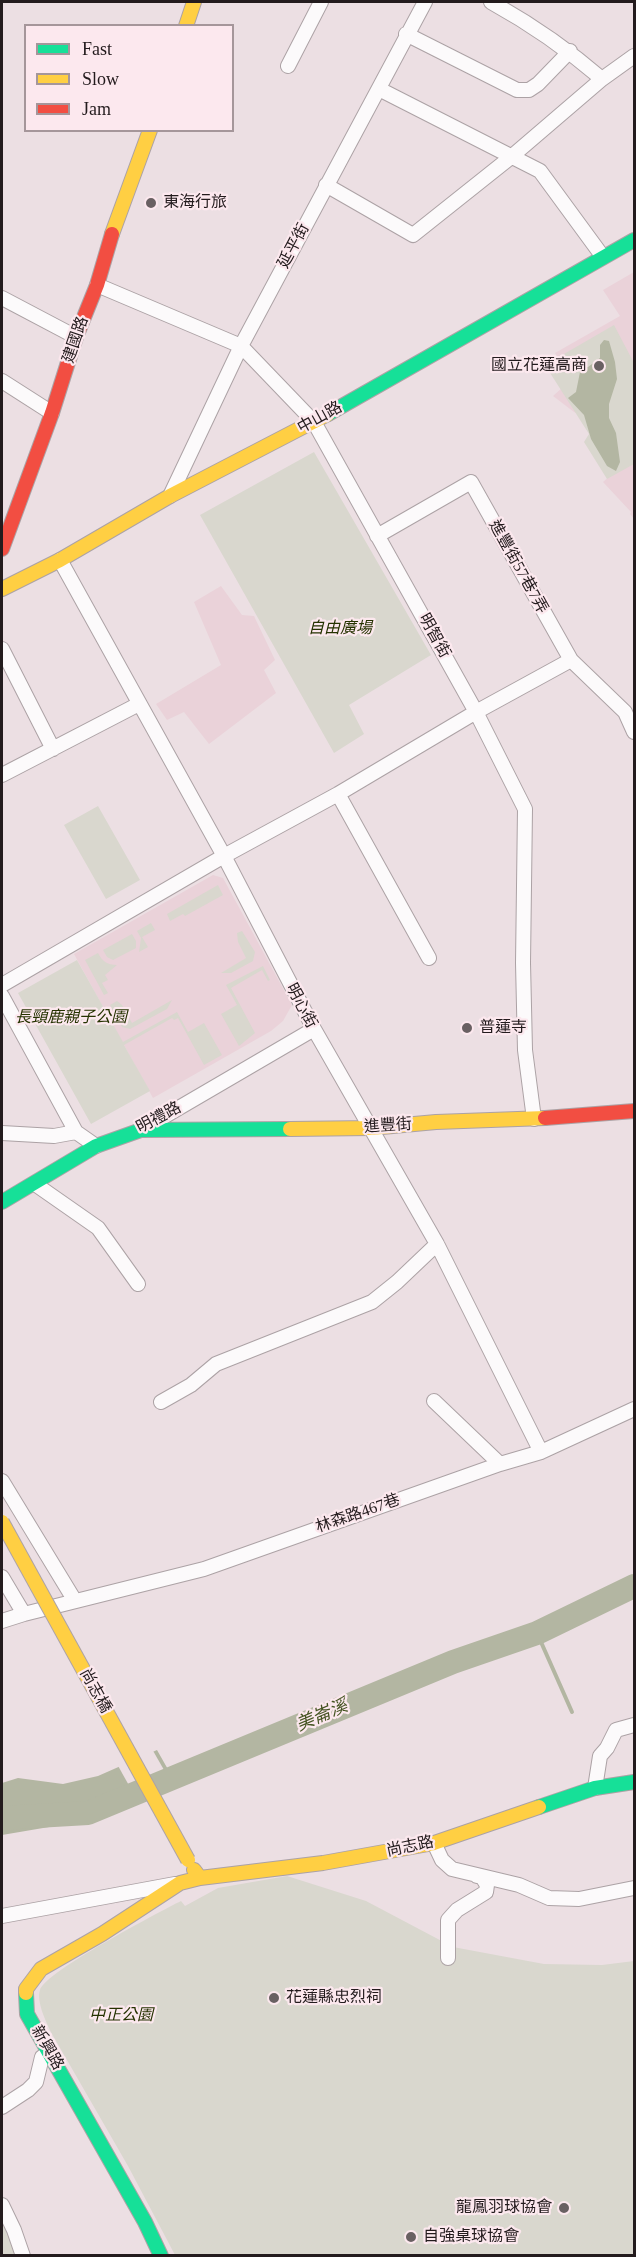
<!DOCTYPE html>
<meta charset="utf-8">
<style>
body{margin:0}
#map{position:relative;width:636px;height:2257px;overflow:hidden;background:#ecdfe3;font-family:"Times New Roman",serif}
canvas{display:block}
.frame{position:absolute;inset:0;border:3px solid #231b1d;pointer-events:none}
.legend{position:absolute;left:24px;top:24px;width:210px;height:108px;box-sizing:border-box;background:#fce8ee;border:2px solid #a5969a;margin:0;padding:8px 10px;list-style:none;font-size:18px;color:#231b1d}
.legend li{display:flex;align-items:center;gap:12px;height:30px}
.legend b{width:30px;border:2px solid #a5969a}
</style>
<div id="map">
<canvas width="636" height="2257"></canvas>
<div class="frame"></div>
<ul class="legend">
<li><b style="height:8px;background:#16e098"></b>Fast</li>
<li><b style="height:8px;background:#ffcf43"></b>Slow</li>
<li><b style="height:8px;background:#f24e42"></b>Jam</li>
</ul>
</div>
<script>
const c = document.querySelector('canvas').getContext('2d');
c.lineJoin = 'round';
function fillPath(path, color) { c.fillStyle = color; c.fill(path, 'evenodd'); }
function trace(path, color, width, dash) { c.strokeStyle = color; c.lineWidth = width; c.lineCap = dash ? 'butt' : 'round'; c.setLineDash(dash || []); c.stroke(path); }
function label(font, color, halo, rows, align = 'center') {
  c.font = font + ' "Times New Roman","Noto Sans TC",serif'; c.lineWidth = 4.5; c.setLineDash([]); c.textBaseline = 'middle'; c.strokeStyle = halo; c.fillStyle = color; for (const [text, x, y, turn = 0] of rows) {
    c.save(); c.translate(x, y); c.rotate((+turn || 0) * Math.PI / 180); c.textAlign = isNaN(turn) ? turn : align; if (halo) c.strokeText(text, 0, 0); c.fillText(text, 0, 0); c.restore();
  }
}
fillPath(new Path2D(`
 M634,272v172l-22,-16 -38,-16 -21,-16 20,-18 -18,-25 65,-37 -17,-26z
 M634,455v64l-4,-5 1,-2 -28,-30z
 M221,586l21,29 12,1 21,44 -11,10 12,23 -67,51 -25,-32 -17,8 -11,-16 65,-39 -27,-63z
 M213,875l10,3 69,127 -9,16 -12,10 -118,67 -79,-144z`), '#ead2d9');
fillPath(new Path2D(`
 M614,325l20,38v101l-27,15 -23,-37 5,-8 -44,-69z
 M314,452l117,203 -82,50 15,29 -30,19 -134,-238z
 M98,806l42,74 -34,19 -42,-74z
 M218,885l5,10 -38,21 -2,-2 -13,7 -3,-7z
 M151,923l4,7 -13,7 6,10 -9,5 2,-14 -4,-7z
 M242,931l13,21 -2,9 -22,12h-10l25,-15 -8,-16 -1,-9z
 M132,934l4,7v7l-23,12 -6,-3 -4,-7z
 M98,953c4,8 9,12 19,12l-12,10 3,5 -6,3 6,10 -4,2 -19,-35z
 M77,960l46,82 54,-30 11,20 16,-9 18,32 -18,10 -26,-47 -4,2 -2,-2 -48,27 26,46 -59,33 -73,-131z
 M263,966l7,14 -2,1 -6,-11 -31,18 24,45 -16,13 -18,-32 16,-9 -11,-20z
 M172,1000l-5,9 -37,20 -8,-2 -12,-22 7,-4 5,4 10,18z
 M287,1876l79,25 87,46 91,17 58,1 32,-4v294h-459l-47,-89 -76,-132c-5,-10 -16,-32 -12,-44 5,-18 119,-78 141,-89l4,5 33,-18z
 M2,2212l17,43h-17z`), '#d9d7ce');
fillPath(new Path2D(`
 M604,340l5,1 6,21 2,17 -8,25v14l7,15 4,29 -4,9 -9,-5 -16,-27 -7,-24 -16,-17 8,-6 5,-25h7l12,-9v-13z
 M157,1750l17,30 -125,47 -47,8v-52l16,-5 45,6 35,-8z`), '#b3b6a2');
fillPath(new Path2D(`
 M152,1749l20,35 -36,14 -19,-34z`), '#ecdfe3');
trace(new Path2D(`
 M537,1633l35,79`), '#b3b6a2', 4);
trace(new Path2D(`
 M2,1818l86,-5 365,-151 84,-29 97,-47`), '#b3b6a2', 24);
const street = new Path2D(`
 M491,2c40,22 76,47 111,77
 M406,34l111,56h12l9,-6 32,-33
 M288,66l33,-64
 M379,89l161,82 63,86
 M326,185l87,50 98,-78 91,-78 32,-23
 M97,285l144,61 73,76 162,290 49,97 -2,154 2,87 9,69
 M2,298l74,39
 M2,381l50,32
 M170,496l71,-150 184,-344
 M377,536l94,-54 100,178 54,52 9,20
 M60,560l164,296 90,173 123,215 104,208
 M2,649l51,100
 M2,775l137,-71
 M338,794l91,164
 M2,985l222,-129 114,-62 138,-82 95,-52
 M2,996l74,136 20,14
 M141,1130l173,-101
 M2,1133l52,3 22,-4
 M35,1184l63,44 40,56
 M434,1401l66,63
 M161,1402l30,-17 25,-21 156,-62 25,-20 40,-38
 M2,1481l73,120
 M2,1577l22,37 180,-45 296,-105 41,-12 93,-43
 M2,1621l22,-7
 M595,1788l5,-32 7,-8 9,-18 18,-5
 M434,1843l8,17 10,9 67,16 30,13 30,1 55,-11
 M2,1916l173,-32
 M448,1958v-38l9,-10 29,-18 1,-7 -5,-8 -5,-1
 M2,2107l26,-17 8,-8 6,-25 8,-4
 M2,2205l12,25 9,26`);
const fast = new Path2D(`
 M328,414l306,-174
 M2,1202l94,-56 45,-16 149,-1
 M539,1807l56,-19 39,-6
 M26,1993l1,21 118,208 16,34`);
const slow = new Path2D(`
 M186,26l8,-24
 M112,234l38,-104
 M2,589l58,-29 110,-64 158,-82
 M290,1129l81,-1 65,-6 109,-4
 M194,1870l6,8 123,-15 111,-20 105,-36
 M26,1993v-4l15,-20 61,-35 78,-51 20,-5`);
const jam = new Path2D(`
 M2,549l50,-136 24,-76 21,-52 15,-51
 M545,1118l89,-7`);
trace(street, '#aca2a5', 16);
trace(fast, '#aca2a5', 16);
trace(slow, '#aca2a5', 16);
trace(jam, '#aca2a5', 16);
trace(street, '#fcfafb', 14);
trace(fast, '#16e098', 14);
trace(slow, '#ffcf43', 14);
trace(jam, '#f24e42', 14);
const slowBridge = new Path2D(`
 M2,1522l186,338`);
trace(slowBridge, '#aca2a5', 16, []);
trace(slowBridge, '#ffcf43', 14);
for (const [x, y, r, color] of [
 [151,203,6,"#696062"],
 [599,366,6,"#696062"],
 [467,1028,6,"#696062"],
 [274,1998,6,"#696062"],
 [564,2208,6,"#696062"],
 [411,2237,6,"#696062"]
]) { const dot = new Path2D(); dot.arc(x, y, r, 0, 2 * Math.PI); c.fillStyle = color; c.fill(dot); trace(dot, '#fce8ee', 2); }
label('16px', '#231b1d', '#fce8ee', [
 ["東海行旅",163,203],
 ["國立花蓮高商",587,366,"right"],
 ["普蓮寺",479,1028],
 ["花蓮縣忠烈祠",286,1998],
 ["龍鳳羽球協會",552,2208,"right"],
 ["自強桌球協會",423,2237]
], 'left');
label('16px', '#231b1d', '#fce8ee', [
 ["延平街",294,246,-62],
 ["建國路",76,340,-71],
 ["中山路",320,418,-29],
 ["進豐街57巷7弄",518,567,61],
 ["明智街",434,636,61],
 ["明心街",301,1006,62],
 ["明禮路",159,1118,-28],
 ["進豐街",388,1126,-4],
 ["林森路467巷",358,1514,-19],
 ["尚志橋",95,1691,61],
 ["尚志路",410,1847,-12],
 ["新興路",47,2048,60]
]);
label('italic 16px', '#253200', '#fce8ee', [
 ["自由廣場",340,629],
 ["長頸鹿親子公園",71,1018],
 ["中正公園",121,2016]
]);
label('italic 18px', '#465523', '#fce8ee', [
 ["美崙溪",322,1716,-23]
]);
</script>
